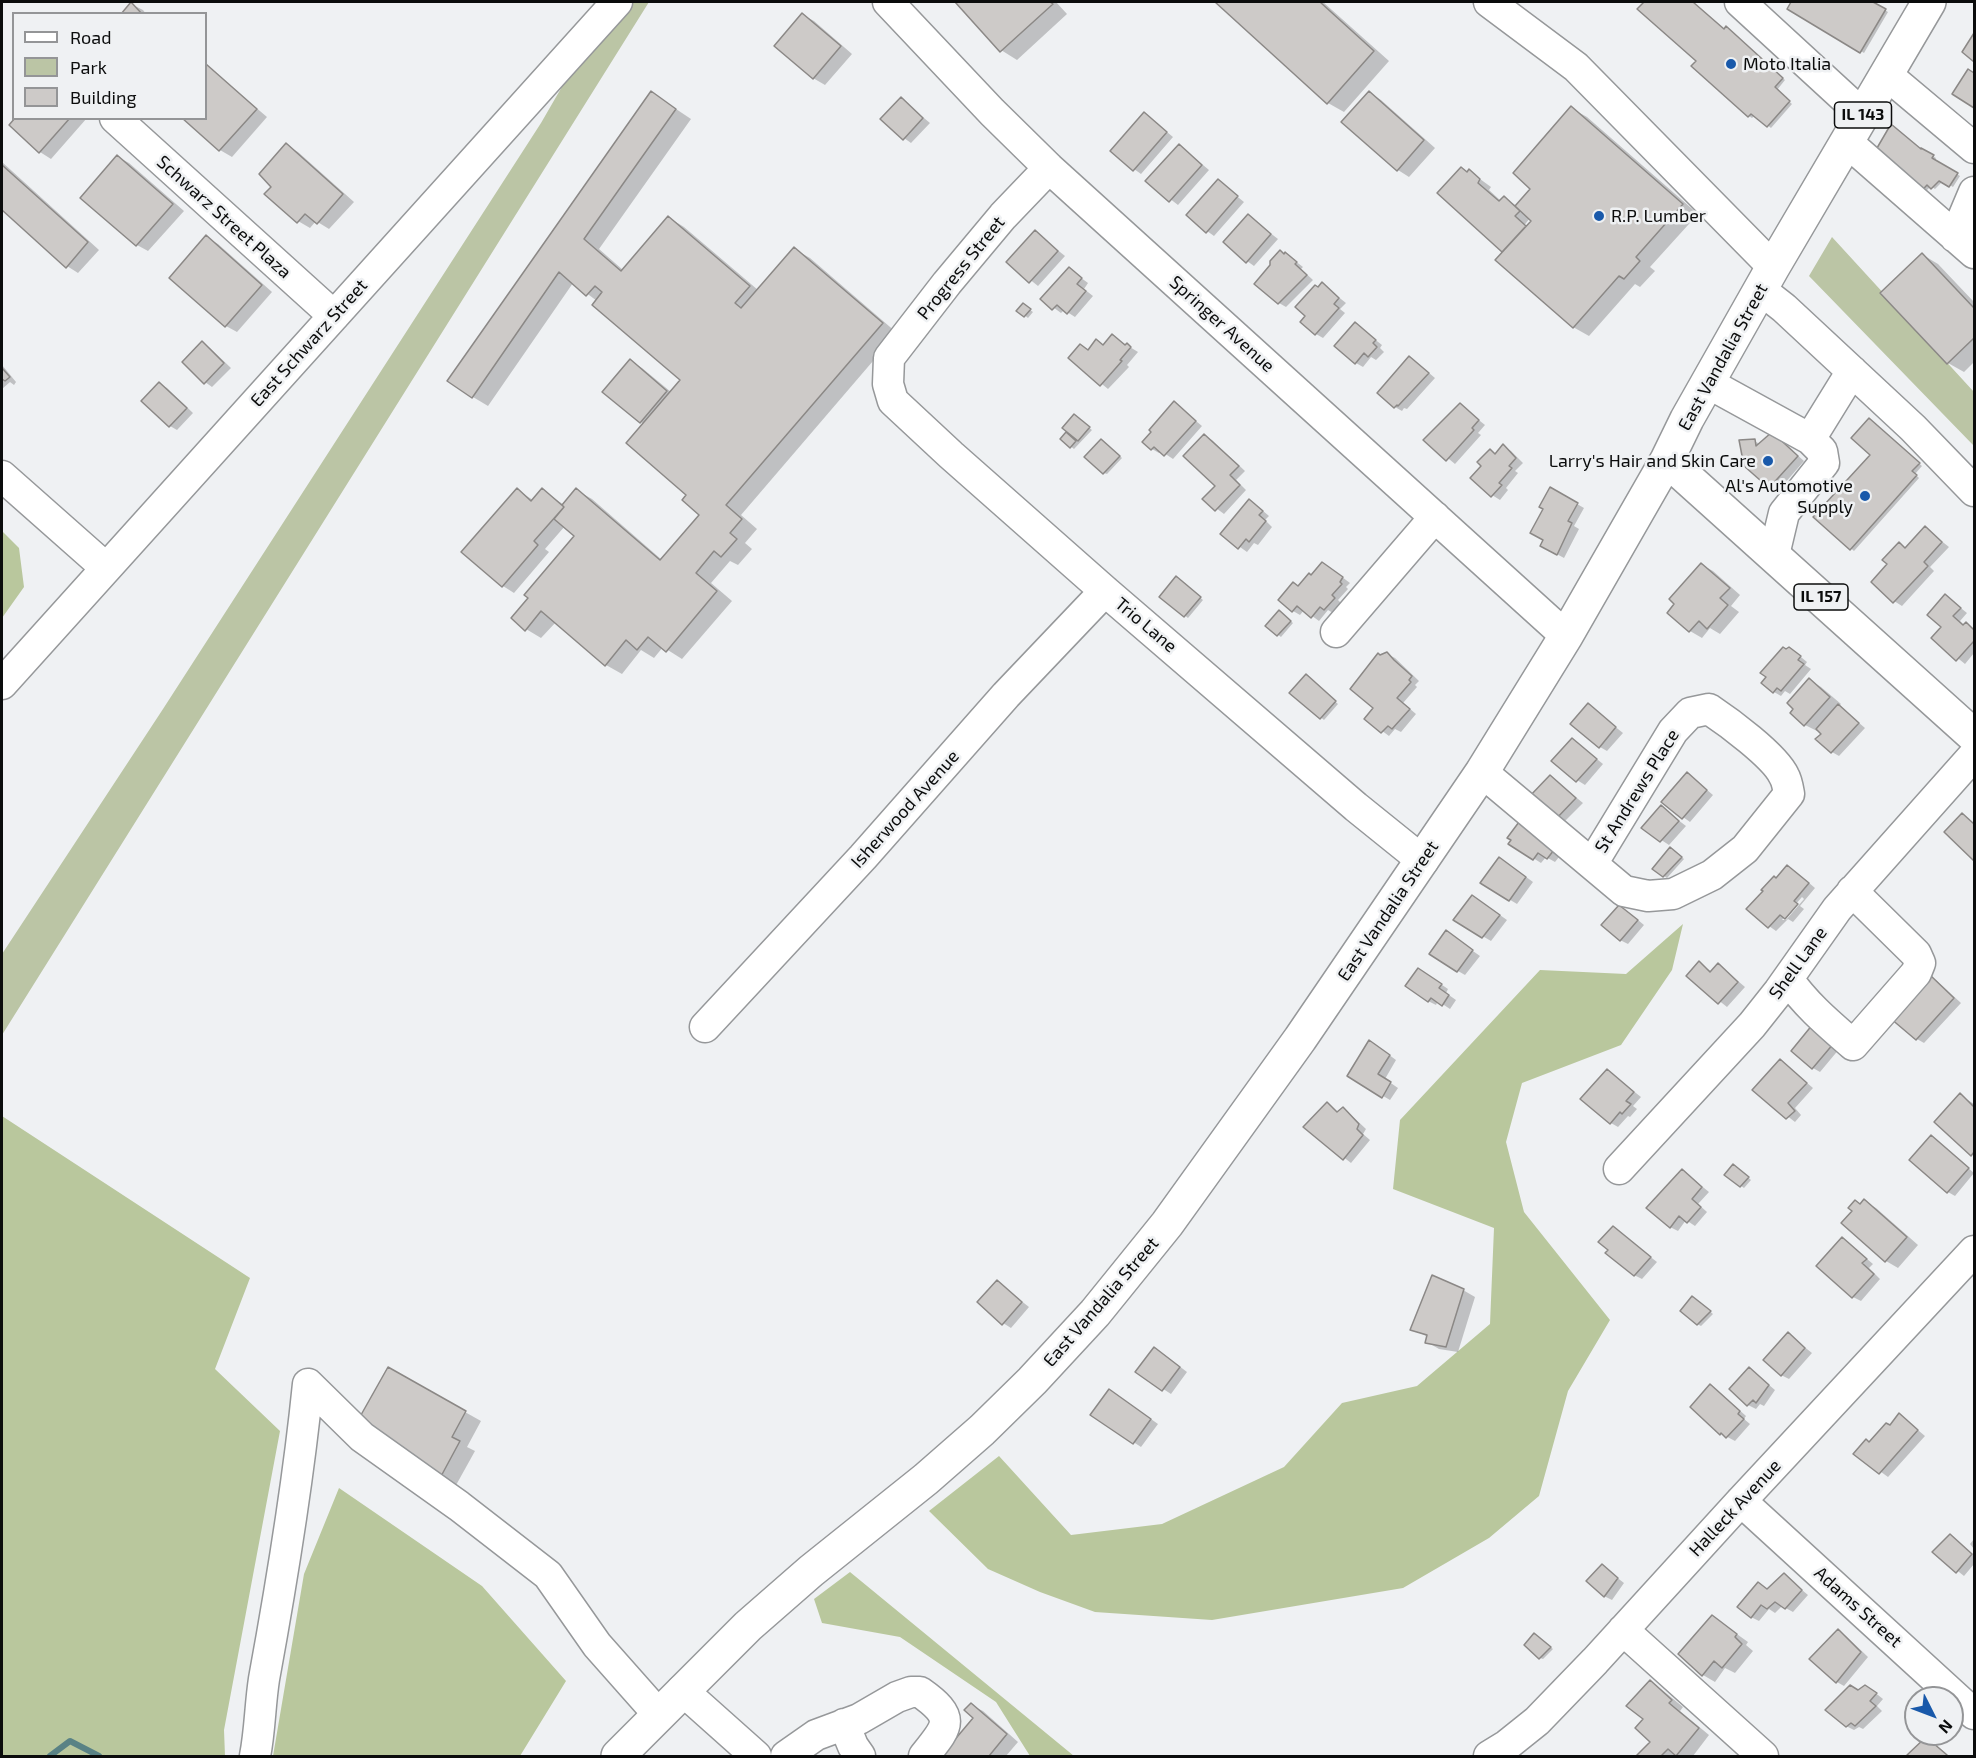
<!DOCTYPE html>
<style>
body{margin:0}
#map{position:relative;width:1976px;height:1758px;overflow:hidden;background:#eff1f3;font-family:"Exo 2",sans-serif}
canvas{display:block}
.frame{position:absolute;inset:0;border:3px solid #0b0c0c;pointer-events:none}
.legend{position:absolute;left:12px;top:12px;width:195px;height:108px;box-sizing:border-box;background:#eff1f3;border:2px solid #949597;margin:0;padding:8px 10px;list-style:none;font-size:18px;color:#0b0c0c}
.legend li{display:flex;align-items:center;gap:12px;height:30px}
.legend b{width:30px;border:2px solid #949597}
.north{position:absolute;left:1904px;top:1686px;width:60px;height:60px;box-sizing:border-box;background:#eff1f3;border:2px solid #949597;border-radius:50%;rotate:132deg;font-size:16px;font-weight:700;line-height:24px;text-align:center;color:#0b0c0c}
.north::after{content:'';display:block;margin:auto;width:21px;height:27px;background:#1959aa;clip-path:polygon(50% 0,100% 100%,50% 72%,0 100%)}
</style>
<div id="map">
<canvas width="1976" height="1758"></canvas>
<div class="frame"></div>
<ul class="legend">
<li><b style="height:8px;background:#fff"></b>Road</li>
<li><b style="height:16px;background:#bbc5a5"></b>Park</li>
<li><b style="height:16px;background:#cdcac8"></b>Building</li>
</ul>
<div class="north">N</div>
</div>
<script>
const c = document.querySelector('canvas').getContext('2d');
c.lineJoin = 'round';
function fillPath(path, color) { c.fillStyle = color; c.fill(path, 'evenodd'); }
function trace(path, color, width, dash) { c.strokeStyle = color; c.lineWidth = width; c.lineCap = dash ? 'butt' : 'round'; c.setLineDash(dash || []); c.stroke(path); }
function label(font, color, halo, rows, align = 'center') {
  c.font = font + ' "Exo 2",sans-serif'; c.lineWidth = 5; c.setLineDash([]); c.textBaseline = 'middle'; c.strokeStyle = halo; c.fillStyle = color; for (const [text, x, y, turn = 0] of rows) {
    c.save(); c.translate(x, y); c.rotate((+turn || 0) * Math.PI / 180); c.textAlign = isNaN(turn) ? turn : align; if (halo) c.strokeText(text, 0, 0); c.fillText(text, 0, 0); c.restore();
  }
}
fillPath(new Path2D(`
 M611,2h38l-647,1033v-81l161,-245 378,-586z
 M1832,237l142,155v54l-165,-170z`), '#bbc5a5');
fillPath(new Path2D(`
 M2,531l17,17 5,39 -22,31z
 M1683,924l-11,46 -51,75 -99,38 -16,59 18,70 86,108 -42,71 -29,105 -50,42 -86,50 -191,32 -117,-8 -55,-20 -52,-23 -59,-58 70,-55 72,79 91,-11 122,-57 58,-64 75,-17 73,-62 4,-96 -101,-39 7,-69 140,-150 86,4z
 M2,1116l248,162 -35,91 65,62 -56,299 1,26h-223z
 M339,1488l143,98 84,95 -46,75h-247l31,-182z
 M850,1572l224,184h-44l-34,-54 -96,-65 -78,-14 -8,-24z`), '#b9c79d');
fillPath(new Path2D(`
 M957,2h99l11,12 -50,46 -16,-10z
 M1217,2h106l66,59 -45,51 -16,-9z
 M1646,2h46l32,28h5l56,50 -8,10 15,14 -21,24 -16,-13 -3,3 -3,-2 -56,-50 5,-5 -59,-52z
 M1793,2h78l17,10 -24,41 -75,-45z
 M131,4l12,6 3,4h-23z
 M803,15l11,6 38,33 -27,31 -12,-7z
 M206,65l61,52 -35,40 -12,-7 -36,-32h22z
 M652,93l39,26 -92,130 24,21 45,-53 16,10 74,63 36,-41 16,9 87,75 -156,182 16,14 -12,14 7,6 -14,16 -8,-4 -19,22 21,18 -50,58 -19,-12 -9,11 -13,-8 -19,24 -16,-9 -50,-43 -15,16 -15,-9 50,-93 -11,-10 -20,23 4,3 -35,41 -11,-7 -40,-34 54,-62 16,10 10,-10 21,15 12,-15 16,9 70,61 39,-46 -57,-90 -3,-2 -11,-61 12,7 29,24 11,-12 -85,-79 -24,-18 -85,123 -15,-9z
 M1370,93l11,7 54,48 -26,29 -11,-7z
 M901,99l29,24 -19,20 -7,-5z
 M1571,108l16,9 111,97 -48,53 5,4 -15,16 -5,-3 -46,52 -16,-9 -69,-75 -65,-59 30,-22 22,16 -2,3 12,11 3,-3 13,8 16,-17zM1530,218l3,3 -8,8 -2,-2z
 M1145,114l28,23 -32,37 -7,-5z
 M17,118h70l-36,41 -11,-7z
 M286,145l12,7 56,50 -25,27 -13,-8 -6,7 -12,-7 -25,-34z
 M1179,145l30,25 -31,35 -31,-24z
 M1922,150l14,8 -1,3 25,15 -7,11 -10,-6 -8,8 -4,-3 -12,12z
 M118,157l11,6 55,48 -36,40 -11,-6z
 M2,162l97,88 -21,23 -11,-7 -65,-58z
 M1218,181l26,21 -30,34 -7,-5z
 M1248,216l30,23 -24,27 -7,-5z
 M1035,232l30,24 -27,30 -30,-24z
 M206,237l12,7 54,48 -35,40 -11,-6z
 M1286,254l17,13 -2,2 12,11 -27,27 -7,-4z
 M1923,255l15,9 36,38v60l-10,10 -16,-9z
 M1069,269l19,14 -4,6 9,7 -18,21 -11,-7 -3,3 -19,-14z
 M1322,284l24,19 -6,6 5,4 -22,25 -7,-4 2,-45z
 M1026,307l7,5 -5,6 -10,-8z
 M1355,324l27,21 -2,3 4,4 -8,8 -5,-3 -8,10 -7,-4z
 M1112,336l26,16 -11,13 2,2 -21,22 -38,-31 11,-12 8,4 8,-9 7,4z
 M203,343l7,5 21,20 -19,19 -7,-5z
 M1410,357l25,21 -28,31 -3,-1 -2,3 -7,-4z
 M2,365l14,17 -2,3 -4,-3 -8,7z
 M160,384l7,4 26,25 -16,17 -7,-4z
 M1174,403l28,23 -29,33 -12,-8 -2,2 -7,-4z
 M1460,405l25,20 -7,8 3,2 -26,29 -29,-24z
 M1077,418l15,12 -18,19 -12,-10z
 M1873,422l49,44 -7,8 4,4 -65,73 -39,-34 57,-62z
 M1204,436l8,4 33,31 -9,9 10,10 -22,24 -20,-15 13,-13z
 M1779,439l25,22 -26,30 -33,-26 9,-24 6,3z
 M1104,442l18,16 -15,16 -3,-1z
 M1503,446l8,5 12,12 -8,8 3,2 -12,15 2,2 -8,10 -8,-5 -9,-29 7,-15 6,3z
 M1551,489l33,19 -10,18 5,3 -15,29 -22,-12 3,-6v-32z
 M1256,505l13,11 -4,4 7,7 -14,18 -4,-2 -7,9 -25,-18z
 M1925,528l24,19 -19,20 4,4 -32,35 -8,-5 -5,-37 10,-20 7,4z
 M1702,565l11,6 27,24 -9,11 8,6 -19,22 -10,-6 -8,10 -12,-7 -21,-19z
 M1330,568l20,15 -4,4 2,2 -10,11 3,3 -8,10 -5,-3 -9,11 -15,-11 -4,5 -7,-4 5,-24 14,-10z
 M1180,580l23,20 -15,18 -26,-21z
 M1946,596l21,17 -7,8 5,5 2,-2 7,5v24l-9,11 -32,-26 10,-11z
 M1282,614l11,9 -12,14 -14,-11z
 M1796,653l11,9 -2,3 6,4 -21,25 -5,-3 -4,5 -7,-4z
 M1387,654l8,4 24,23 -4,4 2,2 -14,16 13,11 -15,18 -6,-3 -6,7 -23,-17 10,-11 5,-52z
 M1309,678l29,26 -14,16 -32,-27z
 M1810,680l11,7 20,17 -2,2 26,22 -26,28 -7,-4 -9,-19 -5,-4 -1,2 -12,-6z
 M1588,705l35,28 -16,18 -7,-4z
 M1573,740l30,24 -18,21 -8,-5z
 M1688,774l25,21 -23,27 -7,-5z
 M1550,776l33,27 -20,20 -33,-26z
 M1661,807l25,19 -17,19 -26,-17z
 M1962,815l12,8v36l-27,-27z
 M1511,844l52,8 -8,10 -9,-5 -5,6z
 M1673,851l11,8 -17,19 -13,-9z
 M1507,863l26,19 -16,22 -35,-21z
 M1795,871l20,17 -15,18 4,3 -11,13 -5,-3 -12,12 -7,-5 8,-47zM1802,897l2,2 -18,21h-4z
 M1480,901l27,19 -16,21 -36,-21z
 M1627,911l17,14 -16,19 -8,-4z
 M1453,937l27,19 -15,19 -7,-4z
 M1699,963l13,9 7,-7 26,22 -18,20 -39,-31z
 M1426,974l22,15 -2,4 10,7 -6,9 -12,-8 -2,4 -8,-4z
 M1930,977l7,4 24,22 -37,40 -7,-4z
 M1820,1030l20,18 -20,24 -7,-4z
 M1377,1046l19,14 -11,19 13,9 -8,12 -41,-24z
 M1781,1061l32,27 -18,20 6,7 -6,7 -41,-32z
 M1608,1071l33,26 -8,9 4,3 -7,8 -2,-1 -10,11 -7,-4z
 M1960,1095l14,9v52l-2,-2z
 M1327,1104l12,9 4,-4 7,5 16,15 -3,5 7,6 -19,23 -46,-36z
 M1932,1137l42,36 -19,23 -7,-4z
 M1737,1167l14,13 -7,8 -18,-13z
 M1683,1171l26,21 -11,12 9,8 -12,14 -9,-6 -8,11 -8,-4z
 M1864,1201l12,7 42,37 -20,23 -12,-7 -43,-38z
 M1613,1228l44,34 -15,17 -8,-4z
 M1842,1238l31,26 -4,4 11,11 -19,22 -8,-4z
 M997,1282l32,25 -18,21 -8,-5z
 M1463,1290l12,7 -17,55 -19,-3 -12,-7 1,-5 -16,-8z
 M1696,1299l17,15 -12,12 -4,-2z
 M1788,1334l24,19 -23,26 -8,-4z
 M1162,1353l25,19 -16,22 -34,-22z
 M388,1369l93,52 -14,26 8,4 -20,36 -48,-38z
 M1750,1369l25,21 -11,16 -4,-2 -4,5 -8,-4z
 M1711,1386l7,5 28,25 -2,3 6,5 -15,17 -15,-8z
 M1117,1395l41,29 -17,23 -49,-32z
 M1900,1415l25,21 -37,41 -33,-24 36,-26z
 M1950,1536l24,19v9l-10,12 -30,-24z
 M1974,1539v10l-4,-5z
 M1602,1566l22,17 -12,17 -8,-4z
 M1784,1575l24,20 -15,17 -11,-6 -7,7 -6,-4 -10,12 -8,-4 17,-27z
 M1713,1617l35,25 -2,3 7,6 -18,22 -10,-5 -10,14 -12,-7 -23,-21z
 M1839,1631l7,5 22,21 -24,29 -7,-4z
 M1538,1637l15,12 -10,10 -3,-1z
 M1650,1682l11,7 22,18 -3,4 29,24 -16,21h-55l14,-14 -7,-23z
 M1873,1691l10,8 -6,7 5,5 -19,18 -4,-2 -5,3 -8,-4 13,-34z
 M971,1705l12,6 35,31 -12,14h-63l32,-38z
 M1926,1739l8,4 15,13h-37l-2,-1z`), '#0003');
trace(new Path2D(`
 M50,1756l20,-15 29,15`), '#598285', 6);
const building = new Path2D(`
 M131,2l11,12h-21z
 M955,2h95l3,2 -53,48z
 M1215,2h105l54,49 -47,53z
 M1644,2h49l31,27 2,-3 57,52 -8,9 15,14 -23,26 -16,-13 -3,3 -57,-51 5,-5 -59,-52z
 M1791,2h82l13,7 -26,44 -73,-44z
 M802,13l39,33 -28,33 -39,-33z
 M1974,33v29l-12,-10z
 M206,64l51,45 -38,42 -37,-33h24z
 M1968,69l6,4v35l-22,-14z
 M651,91l25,18 -92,130 37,32 47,-55 82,70 -15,17 6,5 53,-61 89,76 -157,182 16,14 -12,14 7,6 -16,18 -7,-6 -18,22 21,18 -51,61 -18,-15 -11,13 -11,-10 -21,26 -64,-55 -16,20 -14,-13 17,-20 -4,-3 50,-59 -20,-17 10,-12 -2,-2 14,-17 84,72 39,-45 -17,-15 4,-5 -60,-52 54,-63 -88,-75 10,-13 -7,-6 -9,10 -27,-24 -87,126 -25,-17z
 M1369,91l55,49 -27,31 -56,-49z
 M901,97l22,21 -20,22 -23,-21z
 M1571,106l112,98 -47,53 4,4 -16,18 -5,-3 -46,52 -78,-68 36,-39 -16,-15 15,-17 -17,-16z
 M1144,112l23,20 -34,39 -23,-20z
 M15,118h55l-31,35 -30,-28z
 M1891,124l30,25v-1l13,7 -2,3 26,15 -9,14 -10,-6 -8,8 -4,-4 -12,13 -45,-38z
 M286,143l57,51 -26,30 -12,-10 -8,9 -33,-29 7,-7 -12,-13z
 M1179,144l23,21 -33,37 -24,-21z
 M117,155l56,49 -37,42 -56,-48z
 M2,165l86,77 -22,26 -64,-58z
 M1461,167l6,5 2,-3 11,10 -2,4 21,18 5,-5 16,15 -5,5 11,10 -24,26 -65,-59z
 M1218,179l20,17 -32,37 -20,-18z
 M1248,214l23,20 -25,29 -23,-21z
 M1035,230l23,21 -29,32 -23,-21z
 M206,235l56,50 -37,42 -56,-49z
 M1280,250l4,4 1,-2 12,10 -2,2 12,11 -29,29 -24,-20 16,-19v-4z
 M1922,253l52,55v30l-27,26 -67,-71z
 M1069,267l13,11 -5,6 9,7 -19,23 -10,-9 -5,5 -12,-11z
 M1322,282l17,16 -5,6 5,4 -24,27 -15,-13 5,-6 -10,-9 20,-22 3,2z
 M1023,303l8,6 -7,8 -8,-6z
 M1355,322l21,18 -3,3 4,4 -9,10 -4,-4 -9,11 -21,-18z
 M1112,334l13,11 2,-2 4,4 -11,13 2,1 -22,25 -32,-28 12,-14 8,6 8,-11 7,6z
 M202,341l22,22 -20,21 -22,-22z
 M1409,356l20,17 -31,33 -1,-1 -3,3 -17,-15z
 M630,359l37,32 -27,32 -38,-31z
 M2,368l8,9 -5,4 -3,-2z
 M159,382l28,26 -18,19 -28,-26z
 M1174,401l22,20 -32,35 -10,-9 -3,3 -9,-8 9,-10 -2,-2z
 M1460,403l19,17 -7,8 2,2 -28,31 -23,-21z
 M1074,414l16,13 -12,14 -16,-13z
 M1869,418l51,45 -8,8 5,4 -67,75 -37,-33 57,-62 -19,-17z
 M1066,432l10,9 -6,7 -10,-9z
 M1772,432l26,24 -29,32 -25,-22 -5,-26 16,-1 1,7z
 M1204,434l35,32 -9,9 10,10 -25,26 -13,-12 13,-13 -32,-30z
 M1101,439l19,17 -17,18 -19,-17z
 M1503,444l13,14 -7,8 3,2 -13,15 3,2 -11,12 -21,-19 11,-12 -4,-4 13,-13 5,5z
 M1550,487l28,16 -10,18 4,2 -15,32 -17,-9 3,-6 -13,-7 13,-24 -4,-2z
 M517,488l14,13 11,-13 22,19 -30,34 4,4 -36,42 -41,-35z
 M1249,499l14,12 -4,4 7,6 -17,21 -3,-3 -8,10 -18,-15z
 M1925,526l17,16 -18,20 4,4 -35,37 -22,-21 16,-18 -5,-4 17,-18 6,6z
 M1322,562l21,15 -3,5 2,2 -10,11 3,3 -11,12 -4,-3 -9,11 -14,-12 -5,6 -14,-12 15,-18 5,4 11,-13 2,2z
 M1701,563l29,25 -10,10 8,7 -21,24 -8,-8 -10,11 -22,-19 7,-9 -5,-5z
 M1176,576l25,21 -17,20 -25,-20z
 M1945,594l16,14 -8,8 10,9 3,-3 8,8v11l-18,20 -25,-23 10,-11 -14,-12z
 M1279,610l12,11 -14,15 -12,-10z
 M1783,647l3,2 3,-2 12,9 -3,4 6,4 -23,27 -4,-3 -4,5 -12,-10 5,-6 -6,-4z
 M1387,652l7,8 18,16 -3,4 2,2 -14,16 13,11 -18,20 -4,-3 -7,7 -17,-14 9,-11 -23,-19 28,-36 2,2z
 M1306,674l30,27 -16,18 -31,-26z
 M1809,678l21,19 -26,29 -14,-13 3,-4 -6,-6z
 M1588,703l28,24 -17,21 -29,-24z
 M1838,704l21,19 -28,30 -16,-14 6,-5 -5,-5z
 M1572,738l25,21 -21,23 -25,-21z
 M1687,772l20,18 -25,29 -21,-17z
 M1550,775l26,23 -21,22 -27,-22z
 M1661,805l18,16 -19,21 -19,-14z
 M1962,813l12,11v37l-30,-29z
 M1519,822l38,24 -10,13 -9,-6 -5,7 -25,-16 3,-4 -4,-2z
 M1670,847l12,10 -19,20 -11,-8z
 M1499,857l27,20 -17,24 -29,-18z
 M1787,865l22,18 -15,18 4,3 -13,15 -5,-4 -12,13 -22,-19 17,-18 -2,-1 13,-14 2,2z
 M1472,895l28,20 -18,23 -29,-18z
 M1619,905l19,15 -18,21 -19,-16z
 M1446,930l27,20 -16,22 -28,-18z
 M1699,961l11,11 8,-9 20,19 -20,22 -32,-28z
 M1418,968l24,16 -3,4 10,7 -7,11 -11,-8 -3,4 -23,-16z
 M1930,975l24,23 -38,42 -26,-22z
 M1813,1024l21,19 -22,26 -21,-18z
 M1369,1040l21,15 -12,19 13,8 -9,16 -35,-22z
 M1780,1059l27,24 -19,20 7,8 -9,8 -34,-29z
 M1607,1069l27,23 -8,9 5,3 -9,10 -2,-2 -10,12 -30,-25z
 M1960,1093l14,14v45l-3,4 -37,-34z
 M1327,1102l10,10 6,-5 16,17 -2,5 6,6 -20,25 -40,-33z
 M1931,1135l38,33 -22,25 -38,-33z
 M1733,1164l16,13 -9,10 -16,-12z
 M1682,1169l20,18 -10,12 9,8 -14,16 -8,-7 -9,12 -24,-20z
 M1864,1199l43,38 -22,25 -44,-39 11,-12 -4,-3 7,-8 5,4z
 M1613,1226l38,31 -17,19 -29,-23 3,-3 -10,-8z
 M1842,1237l25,22 -5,4 12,11 -22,24 -36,-32z
 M1432,1275l32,14 -18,58 -21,-4 2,-8 -17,-5z
 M997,1280l25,22 -20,23 -25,-23z
 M1692,1296l19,15 -14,14 -17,-14z
 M1788,1332l17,16 -24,28 -18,-16z
 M1154,1347l26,20 -18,24 -27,-19z
 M388,1367l78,44 -14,26 8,4 -21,39 -39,-22 5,-9 -48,-27z
 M1749,1367l20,18 -13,18 -3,-3 -6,6 -18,-17z
 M1710,1384l30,27 -2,3 6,5 -18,19 -5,-5 -1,2 -30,-28z
 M1109,1389l42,30 -18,25 -43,-29z
 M1899,1413l19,17 -39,44 -26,-20 13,-15 3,3 17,-19 4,2z
 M1950,1534l22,20 -16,19 -24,-21z
 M1602,1564l16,14 -14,19 -18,-16z
 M1784,1573l18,17 -17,19 -10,-7 -8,7 -6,-4 -10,13 -14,-11 21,-25 9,7z
 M1712,1615l25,19 -2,3 7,7 -20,24 -8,-7 -12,15 -24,-22z
 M1838,1629l23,23 -25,31 -27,-24z
 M1534,1633l17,14 -12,12 -15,-14z
 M1650,1680l22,20 -3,3 30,25 -23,28 -8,-7 -7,7h-25l14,-14 -15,-14 8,-9 -17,-13z
 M1850,1685l8,5 7,-5 12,8 -7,8 6,5 -21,20 -4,-3 -5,4 -21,-17z
 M971,1703l36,31 -18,22h-48l32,-38 -9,-8z
 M1926,1737l21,18 -1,1h-37l-2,-1z`);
fillPath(building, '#cdcac8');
trace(building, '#8b8886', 1.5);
const minor = new Path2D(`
 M888,2l104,110 57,56 517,468
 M1489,2l87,65 197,200
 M1740,2l123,113
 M1887,75l87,73
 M115,118l219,198
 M1847,142l127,111
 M1049,168l-46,48 -56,67 -58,75 -1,26 5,17 58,54 154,136 251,216 67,54
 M1955,237l19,-45
 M1761,290l23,18 129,120 61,63
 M1708,383l102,56 42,-68
 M2,476l104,92
 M1774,555l10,-42 40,-50 -2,-12 -12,-12
 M1336,632l99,-115
 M2,684l615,-682
 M1482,772l142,119 24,5 25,-2 39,-19 33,-26 44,-55c-1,-6 -2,-13 -5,-18 -9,-20 -57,-55 -75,-67l-19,4 -17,18 -81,133
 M1788,979c18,26 41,45 65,66l63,-72 4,-10 -4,-9 -64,-63
 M705,1027l158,-170 143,-162 99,-104
 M1619,1169l133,-144 27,-34 58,-82 137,-154
 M1741,1501l233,213
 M1623,1630l140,126
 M682,1690l74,66
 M844,1724l9,22 7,10
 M255,1756c5,-25 5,-51 9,-77 18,-98 34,-195 44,-295l54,53 97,69 89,69 49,70 62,70
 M786,1756l30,-21 43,-16 38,-22 14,-5h9c37,26 28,34 4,64
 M1489,1756l18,-11 30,-24 58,-60 146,-160 233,-250`);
const major = new Path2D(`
 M1667,460l307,276
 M618,1756l130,-130 63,-55 115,-92 56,-49 50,-49 63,-68 72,-89 133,-185 182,-267 84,-136 101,-176 20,-41 86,-152 156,-265`);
trace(minor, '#96989a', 33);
trace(major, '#96989a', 36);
trace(minor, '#fff', 30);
trace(major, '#fff', 33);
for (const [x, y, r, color] of [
 [1731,64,6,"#1959aa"],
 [1599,216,6,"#1959aa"],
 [1768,461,6,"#1959aa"],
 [1865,496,6,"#1959aa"]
]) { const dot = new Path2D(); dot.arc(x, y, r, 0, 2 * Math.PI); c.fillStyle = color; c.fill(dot); trace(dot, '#eff1f3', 2); }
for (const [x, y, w] of [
 [1863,115,57],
 [1821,597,54]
]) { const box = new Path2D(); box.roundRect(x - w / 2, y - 13, w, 26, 4.5); c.fillStyle = '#eff1f3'; c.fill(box); trace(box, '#0b0c0c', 1.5); }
label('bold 16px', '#0b0c0c', null, [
 ["IL 143",1863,115],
 ["IL 157",1821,597]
]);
label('18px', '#0b0c0c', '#eff1f3', [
 ["Moto Italia",1743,64],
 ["R.P. Lumber",1611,216],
 ["Larry's Hair and Skin Care",1756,461,"right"],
 ["Al's Automotive",1853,486,"right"],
 ["Supply",1853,507,"right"]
], 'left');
label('18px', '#0b0c0c', '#eff1f3', [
 ["Schwarz Street Plaza",224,217,42],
 ["Progress Street",961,268,-51],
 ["Springer Avenue",1222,324,42],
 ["East Schwarz Street",309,343,-48],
 ["East Vandalia Street",1723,357,-61],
 ["Trio Lane",1146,625,40],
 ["St Andrews Place",1637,791,-58],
 ["Isherwood Avenue",905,809,-48],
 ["East Vandalia Street",1388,911,-56],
 ["Shell Lane",1798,963,-54],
 ["East Vandalia Street",1101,1302,-49],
 ["Halleck Avenue",1735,1508,-47],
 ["Adams Street",1858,1607,42]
]);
</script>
